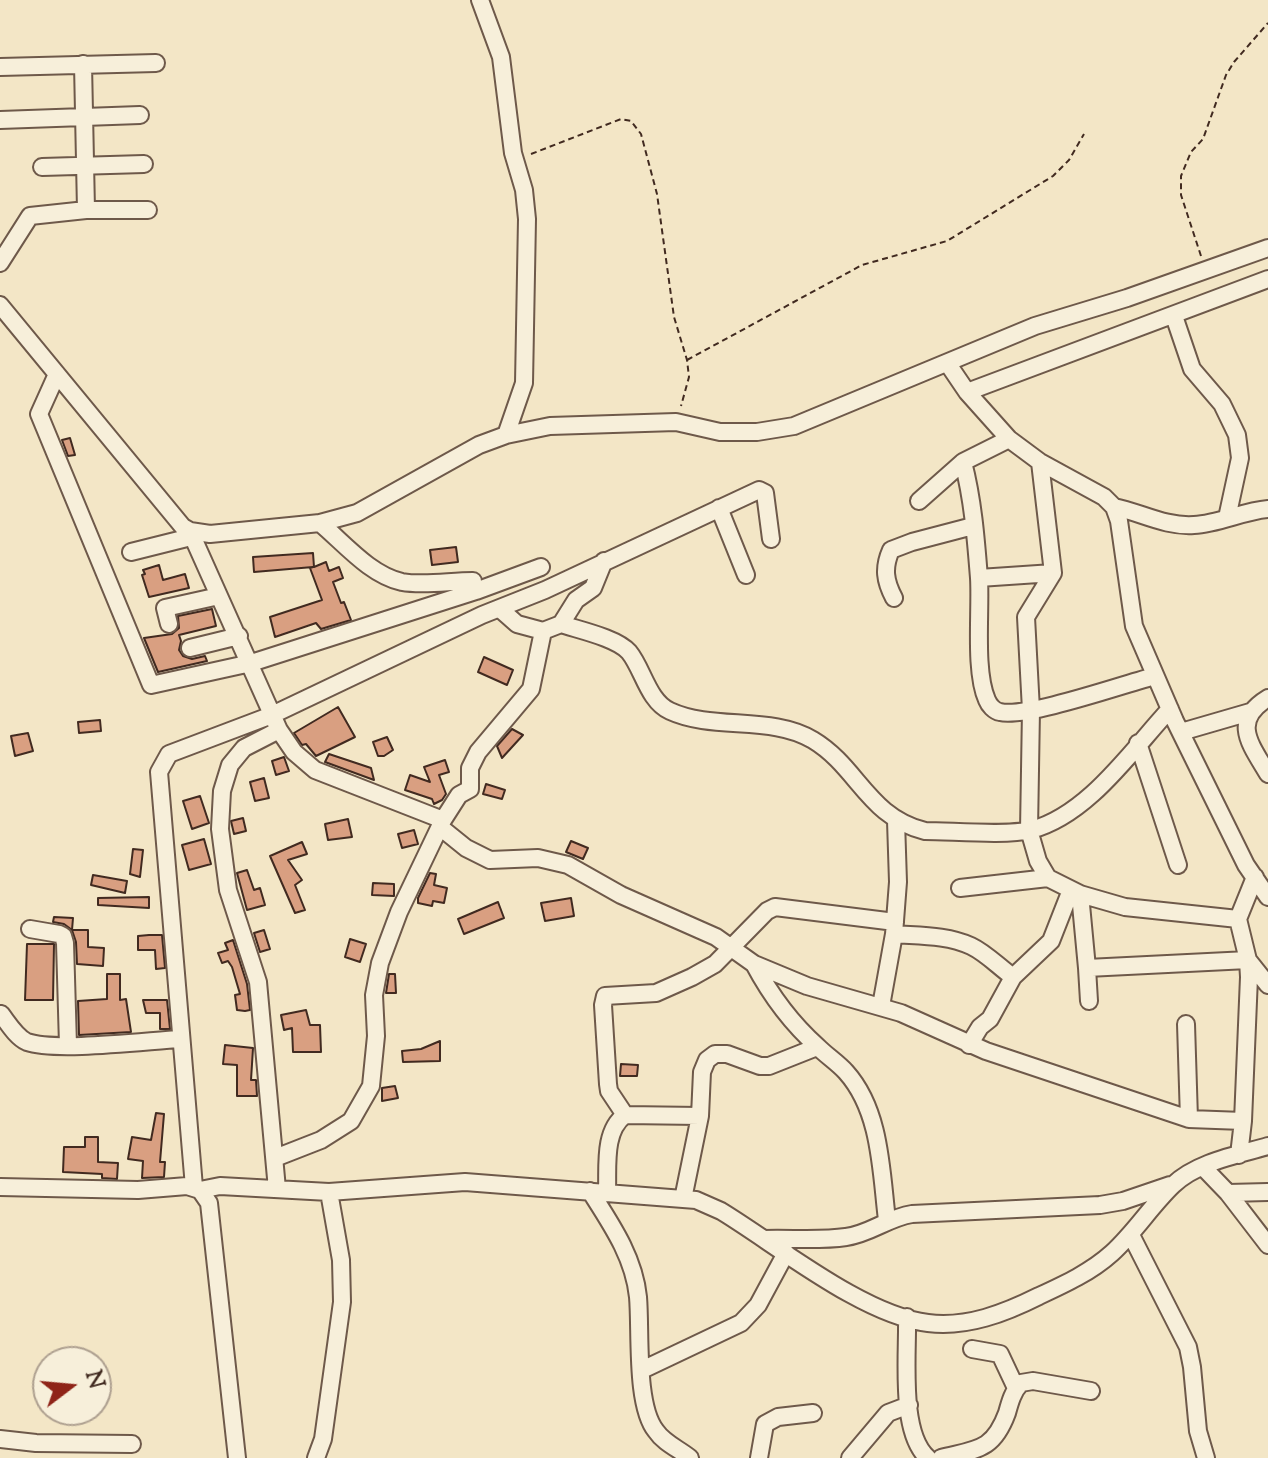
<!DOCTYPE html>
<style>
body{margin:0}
#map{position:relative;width:1268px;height:1458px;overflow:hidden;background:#f3e6c6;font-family:"Sorts Mill Goudy",serif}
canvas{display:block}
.north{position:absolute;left:32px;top:1346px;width:80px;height:80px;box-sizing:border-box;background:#f7efda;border:2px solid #aea090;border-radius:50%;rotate:74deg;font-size:22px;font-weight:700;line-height:32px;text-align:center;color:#412a20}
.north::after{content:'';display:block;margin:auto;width:28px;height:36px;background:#8f2418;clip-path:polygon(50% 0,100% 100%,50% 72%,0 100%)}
</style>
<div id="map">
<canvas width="1268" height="1458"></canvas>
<div class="north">N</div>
</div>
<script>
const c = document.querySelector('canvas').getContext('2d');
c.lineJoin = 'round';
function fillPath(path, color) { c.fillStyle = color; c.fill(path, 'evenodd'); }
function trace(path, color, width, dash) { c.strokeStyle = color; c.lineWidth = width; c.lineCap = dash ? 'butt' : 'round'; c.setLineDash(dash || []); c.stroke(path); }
const building = new Path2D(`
 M70,438l5,17 -7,1 -6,-16z
 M456,547l2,15 -26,3 -2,-15z
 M313,553l1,14 12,-5 3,9 10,-4 4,11 -10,4 8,21 3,-1 7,18 -30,9 -5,-6 -41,14 -5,-20 52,-17 -12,-32 3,-1 -59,5 -1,-15z
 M159,565l4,15 22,-6 4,14 -40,9 -7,-22 3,-1 -2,-4z
 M212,609l4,17 -37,9 2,6 -2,9 4,6 9,3 13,-3 2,5 -49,11 -14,-34 28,-4 7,-6 -1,-12z
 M484,657l29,13 -6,15 -29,-13z
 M338,707l17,30 -39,19 -10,-12 -4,1 -8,-12z
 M100,720l1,11 -22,2 -1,-11z
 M512,729l11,6 -21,23 -5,-12z
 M28,733l5,18 -18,5 -4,-20z
 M387,737l6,13 -9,6h-6l-5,-14z
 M329,754l42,14 3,12 -49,-18z
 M284,757l5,14 -13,4 -4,-14z
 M445,760l4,12 -10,3 7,19 -4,6 -8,4 -2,-5 -27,-9 5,-15 20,7 -6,-15z
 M264,778l5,20 -14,3 -5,-19z
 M486,784l19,6 -3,9 -19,-5z
 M200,796l9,27 -17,6 -9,-28z
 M243,818l3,13 -12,3 -3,-13z
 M348,819l4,18 -24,3 -3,-16z
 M414,830l4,14 -16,4 -4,-14z
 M204,839l7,25 -22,6 -7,-25z
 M571,841l17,7 -5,11 -17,-7z
 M302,842l5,12 -19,6 14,20 -7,5 10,25 -10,3 -25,-57z
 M133,849l10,1 -3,27 -10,-3z
 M247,870l7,20 6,-2 5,17 -18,5 -10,-37z
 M430,873l6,1 -2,11 13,3 -3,15 -11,-2 -1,5 -14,-3v-5z
 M93,875l34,6 -2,12 -34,-8z
 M373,883l21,1v12l-22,-1z
 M149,897v11l-51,-3v-7z
 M571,898l3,18 -29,5 -4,-18z
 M498,902l6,16 -40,16 -6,-15z
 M54,917l19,1 -1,12 -8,-6 -11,-2z
 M72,930h16v17l16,1 -1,18 -26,-2 -1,-22z
 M264,930l6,19 -10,3 -6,-19z
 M149,935h13l3,33 -9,1 -1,-19h-17v-14z
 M350,939l16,5 -6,18 -15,-5z
 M233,940l14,44 3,26 -5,1 -8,-1 -2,-15 5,-1 -8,-27 -4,-6 -6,2 -4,-10 10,-3 -3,-7z
 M27,944h27l-1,56h-28z
 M107,974h13v26l6,-1 5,33 -52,3 -1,-34 29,-2z
 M389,974h6l1,19h-10z
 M143,1000h24l3,29h-10v-16h-14z
 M306,1010l4,15h10l1,27h-28l-1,-24 -8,2 -3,-15z
 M440,1041v20l-37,1 -1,-11 19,-2z
 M225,1045l28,3 -2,32h5l1,16h-20v-31l-14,-1z
 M621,1064l17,1 -1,11h-17z
 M395,1086l3,12 -16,3v-13z
 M156,1113l8,1 -4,48h5l-1,15 -22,1 1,-17 -15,-2 4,-22 19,3z
 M85,1137h13v25l20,1 -1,16 -15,-1v-4l-39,-2 1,-25h21z`);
fillPath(building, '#d99f81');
trace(building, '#412a20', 2);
const minor = new Path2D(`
 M480,0l21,57 12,96 11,37 3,29 -3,164 -18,52
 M83,64l3,146
 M0,67l156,-4
 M0,120l140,-5
 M42,167l102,-3
 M0,263l30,-47 56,-6h62
 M0,305l183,222 7,4 20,3 110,-11 37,-10 122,-68 27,-10 44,-9 126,-4 44,10h37l37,-6 241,-100 92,-28 141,-50
 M1174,316l18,53 30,35 15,31 3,23 -13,60
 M948,364l19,28 42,47 31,23 64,35 10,10 5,14 15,105 41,95 71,144 22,32
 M57,374l-18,40 112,271 100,-22 225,-72 65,-24
 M967,392l301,-113
 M1009,439l-46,23c10,38 13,78 16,116 2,33 -5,93 8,122 2,5 7,11 13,12 28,6 124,-28 155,-36
 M1040,462l13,111 -27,44 5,93 -2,120 9,31 10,17 32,16 45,13 113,12
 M919,501l44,-39
 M1114,507c26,5 51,20 80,18 25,-1 49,-14 74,-16
 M719,508l27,67
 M320,523c24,20 50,52 82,59 22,4 48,-1 71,-1
 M190,531l89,199 15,22 21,18 128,50
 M131,552l60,-15
 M979,578l74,-5
 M894,598c-9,-17 -11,-30 -3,-48l21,-8 61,-16
 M500,609l17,15 26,7
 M169,624l-4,-16 54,-12
 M561,624c18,6 56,14 68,28 14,17 19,49 41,59 43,20 102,4 143,29 45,27 55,77 112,91 27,0 81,5 106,-1 57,-15 100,-79 139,-121
 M190,648l49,-12
 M1268,698c-38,23 -17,47 0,76
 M1181,732l69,-20
 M1138,743l40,122
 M440,827l26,21 24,12 48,-2 30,7 53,30 95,42 38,27 53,22 94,27 85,38 203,68 54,2
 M960,888l88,-10
 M1080,894l7,74 161,-8 20,25
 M30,929l29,5 4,2 2,7 3,102
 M894,934c26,2 53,1 77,12 15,7 28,21 42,31
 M754,964c17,32 37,59 64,83 9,9 20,16 28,25 35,39 35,99 41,148
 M1087,968l2,33
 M881,1006l13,-72 4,-52 -2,-61
 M1,1014c7,9 15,23 26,28 29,10 118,-1 153,-3
 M1186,1024l3,95
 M969,1045l11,-18 10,-8 23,-42 38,-36 20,-51
 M625,1115l-16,-24 -1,-7 -5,-79 2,-9 51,-3 36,-16 23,-13 52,-53 8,-4 120,15
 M1239,1155l4,-34 6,-144 -1,-17 -10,-41 17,-42
 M275,1158l46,-18 30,-19 20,-35 5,-50 -2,-41 6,-32 19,-51 44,-92 16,-25 11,-6v-21l8,-16 53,-63 12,-58 18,-7 15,-24 17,-12 11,-27
 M1203,1167l25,26 40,52
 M0,1187l138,3 49,-4 13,4 20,-4 109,6 136,-10 231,18 25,11c56,34 143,105 207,112 39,5 77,-10 111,-27 26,-12 52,-24 73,-43 23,-21 39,-47 61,-68 24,-23 64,-30 95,-39
 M194,1187l-35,-415 10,-18 103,-39 210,-100 63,-25 214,-100 6,3 6,46
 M277,1189l-19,-207 -30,-92 -8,-61 2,-38 8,-26 14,-17 35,-18
 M200,1190l9,13 28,255
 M590,1191c21,33 44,66 48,106 3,34 -3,108 18,134 8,12 23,18 34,27
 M607,1192c1,-25 -4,-61 18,-77l75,1
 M1228,1193l40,-1
 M683,1199l17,-83 2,-44 5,-12 8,-6h12l33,12h9l48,-19
 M1131,1235l57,112 4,20 6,64 8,27
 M764,1239c27,-1 56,2 82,-2 24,-3 41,-19 66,-23l188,-9 23,-4 47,-16
 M907,1317c1,38 -8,116 21,141
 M972,1349l28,5 16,34
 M642,1370l99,-47 17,-18 28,-52
 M0,1439l36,4 96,1
 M316,1458l7,-19 19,-137 -1,-42 -12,-68
 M759,1458l6,-34 13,-7 35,-4
 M850,1458l38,-45 21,-8
 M941,1458c36,-9 52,-7 66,-45 3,-11 6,-22 14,-30l12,-2 58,10`);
trace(minor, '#6e594a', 20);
trace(new Path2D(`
 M531,154l90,-35 10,2 10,13 16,60 17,123 13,43 2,17 -8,29
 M1201,256l-20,-61v-19l10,-24 12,-13 23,-64 8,-13 34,-39
 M687,360l175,-95 85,-24 106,-65 16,-16 15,-26`), '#412a20', 2, [6, 4]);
trace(minor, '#f7efda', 16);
</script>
